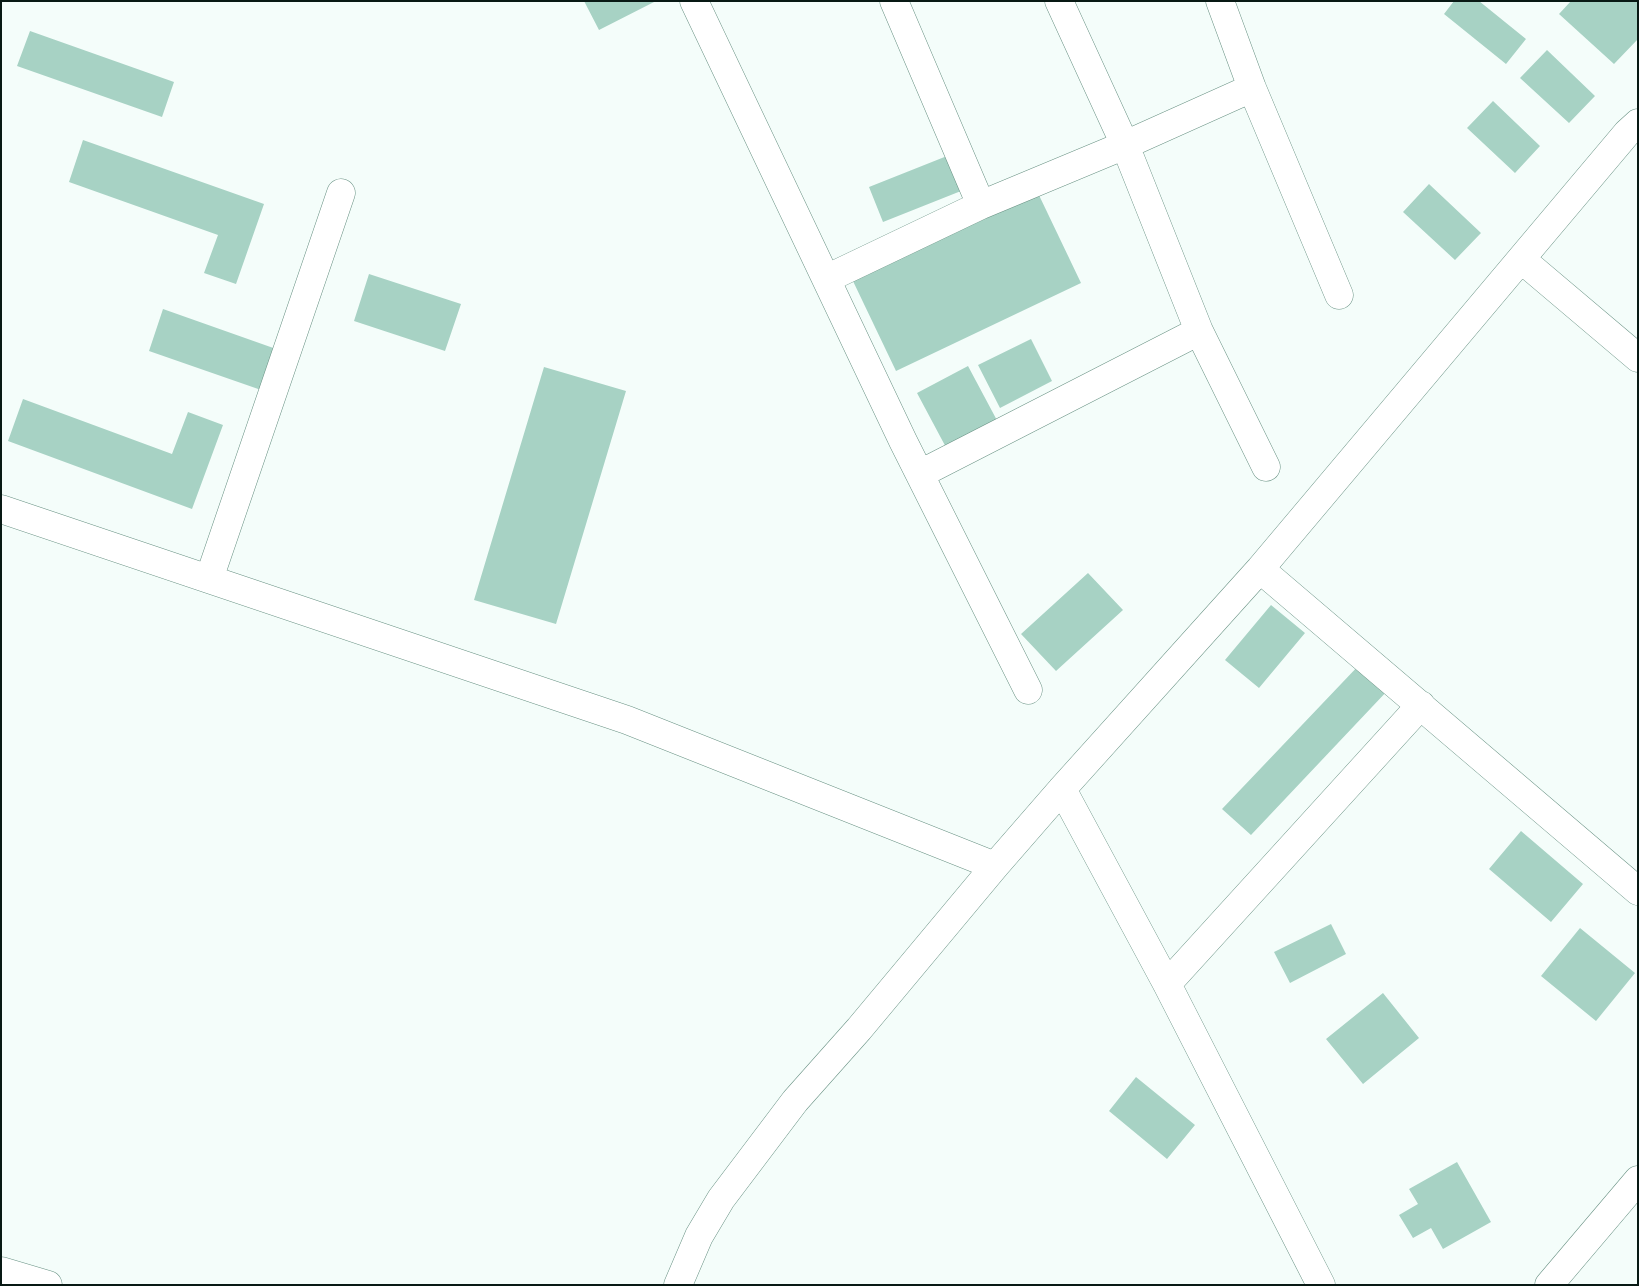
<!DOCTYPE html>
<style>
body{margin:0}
#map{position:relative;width:1639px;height:1286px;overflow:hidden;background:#f4fdfa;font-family:"Noto Sans",sans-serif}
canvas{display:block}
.frame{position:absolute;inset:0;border:2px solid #081914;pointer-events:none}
</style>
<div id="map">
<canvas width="1639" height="1286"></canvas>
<div class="frame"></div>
</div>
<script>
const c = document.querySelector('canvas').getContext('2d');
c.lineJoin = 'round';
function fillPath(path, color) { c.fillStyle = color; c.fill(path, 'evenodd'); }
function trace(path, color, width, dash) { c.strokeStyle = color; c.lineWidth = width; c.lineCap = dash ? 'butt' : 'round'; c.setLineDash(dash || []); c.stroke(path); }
fillPath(new Path2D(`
 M584,1h72l-57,29z
 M1454,1h25l47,38 -20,25 -62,-50z
 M1571,1h67v38l-24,25 -55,-50z
 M30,31l144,51 -12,35 -145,-51z
 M1547,50l48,46 -26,27 -49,-45z
 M1493,101l47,45 -25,27 -48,-45z
 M83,140l181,64 -28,80 -32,-11 14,-38 -149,-53z
 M947,156l14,35 -78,31 -14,-35z
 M1429,184l52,49 -26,27 -52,-48z
 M1037,191l44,92 -185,88 -44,-92z
 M369,274l92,30 -16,47 -91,-30z
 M163,309l116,41 -15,41 -115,-40z
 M1031,339l21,42 -52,27 -22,-43z
 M968,366l32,60 -51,27 -32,-60z
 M544,367l82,24 -70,233 -82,-24z
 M23,399l149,55 16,-42 35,13 -31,84 -184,-68z
 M1088,573l35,37 -67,61 -35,-37z
 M1271,605l34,28 -46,55 -34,-28z
 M1361,663l28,26 -138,146 -29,-26z
 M1521,831l62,53 -32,38 -62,-53z
 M1331,924l15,30 -56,29 -16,-31z
 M1580,928l55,45 -39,48 -55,-45z
 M1383,993l36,45 -56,46 -37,-45z
 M1136,1077l59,48 -28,34 -58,-48z
 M1457,1162l34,60 -48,27 -12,-21 -18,10 -14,-23 19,-11 -9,-15z`), '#a7d2c4');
const minor = new Path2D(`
 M694,1l209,440 125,249
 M894,1l87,204
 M1059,1l66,144 74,186 67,136
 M1220,1l32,87 87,207
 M1521,259l117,99
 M826,279l155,-74 144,-60 127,-57
 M920,474l279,-143
 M1,509l626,211 368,146
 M1260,569l378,322
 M209,579l132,-386
 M1062,789l105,195 154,301
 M1167,984l254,-279
 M678,1285l21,-49 22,-37 74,-98 64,-72 136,-163 67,-77 198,-220 367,-436 11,-10
 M1549,1285l89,-105`);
const major = new Path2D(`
 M1,1271l47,14`);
trace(minor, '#699284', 29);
trace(major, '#699284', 29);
trace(minor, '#fff', 28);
trace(major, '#fff', 28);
</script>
